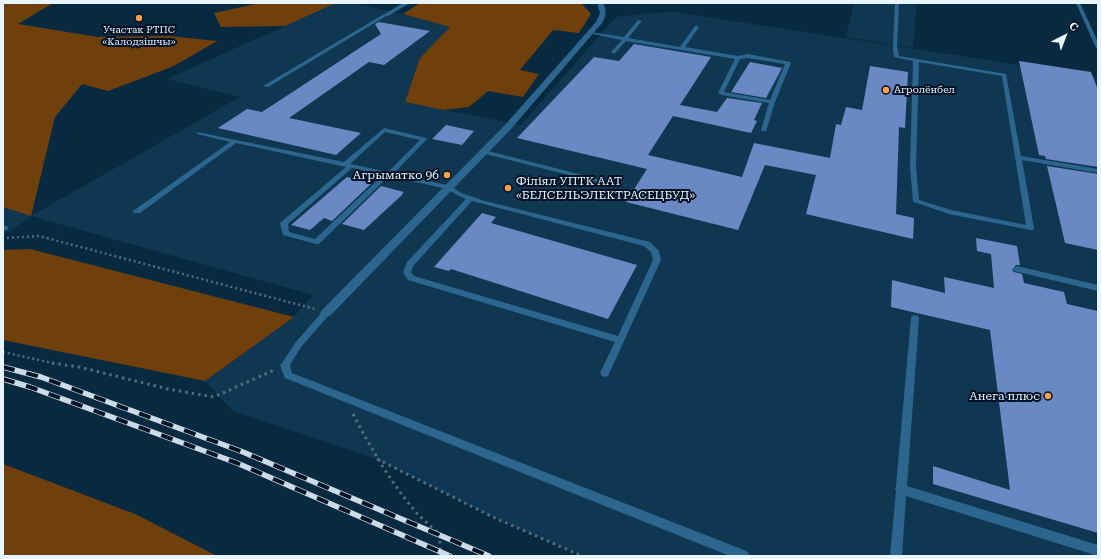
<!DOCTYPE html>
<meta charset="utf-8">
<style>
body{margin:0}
#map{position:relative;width:1101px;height:559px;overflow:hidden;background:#082a41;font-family:"Roboto Serif",serif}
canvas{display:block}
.frame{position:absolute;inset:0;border:4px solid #e8f4ff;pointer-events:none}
.north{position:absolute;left:1045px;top:16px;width:40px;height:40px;-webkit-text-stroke:3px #001224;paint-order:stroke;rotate:42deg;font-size:11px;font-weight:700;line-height:16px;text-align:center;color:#e8f4ff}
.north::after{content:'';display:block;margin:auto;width:14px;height:18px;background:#e8f4ff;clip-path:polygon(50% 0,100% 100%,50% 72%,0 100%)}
</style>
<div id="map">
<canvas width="1101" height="559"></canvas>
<div class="frame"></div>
<div class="north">С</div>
</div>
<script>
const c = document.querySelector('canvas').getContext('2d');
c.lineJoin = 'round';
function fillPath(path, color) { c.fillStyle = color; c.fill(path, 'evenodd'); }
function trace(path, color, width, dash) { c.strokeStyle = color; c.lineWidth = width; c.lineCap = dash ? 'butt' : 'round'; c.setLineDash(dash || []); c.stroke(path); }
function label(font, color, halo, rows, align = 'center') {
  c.font = font + ' "Roboto Serif",serif'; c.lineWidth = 4; c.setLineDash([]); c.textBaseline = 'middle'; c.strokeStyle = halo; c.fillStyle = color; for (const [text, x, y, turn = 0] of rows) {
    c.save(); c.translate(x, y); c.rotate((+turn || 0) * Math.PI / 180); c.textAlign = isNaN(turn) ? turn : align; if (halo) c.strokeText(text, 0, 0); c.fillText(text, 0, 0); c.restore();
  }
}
fillPath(new Path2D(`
 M336,3h18l49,11 48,13 -31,31 -15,44 116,23 95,-108 33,-4 25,-1 424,65v479h-516l-87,-38 -118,-59 -144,-48 -28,-30 89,-64 19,-22 -282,-79 -22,16 -6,1v-26l28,9 209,-119 -73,-18z
 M854,3h63l-4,45 -67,-11z`), '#103751');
fillPath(new Path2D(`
 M3,3h50l-35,21 80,13 71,-1 48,5 -43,25 -66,25 -26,-7 -27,33 -24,99 -28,-9z
 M260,3h76l-51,23 -64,1 -7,-14z
 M420,3h161l10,11 -12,19 -26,-3 -33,40 19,4 -16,23 -35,-6 -19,16 -25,3 -39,-8 15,-44 30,-31 -47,-13z
 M30,249l264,68 -89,64 -202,-41v-90z
 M3,464l132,50 82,42h-214z`), '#6f400c');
fillPath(new Path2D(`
 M379,22l51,9 -46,34 -15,-3 -80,56 72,15 -25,22 -118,-27 29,-19 15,3 119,-78 -6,-10z
 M634,44l77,13 -31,48 37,7 10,-14 35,5 -8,17 3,1 -6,12 -78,-17 -25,39 94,22 12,-34 76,15 6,-34 5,1 5,-18 16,3 8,-44 38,6 -3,56 -6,-1 -3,87 18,4 -1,21 -107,-25 10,-39 -51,-10 -27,65 -112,-28 21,-33 -130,-31 77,-81 25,4z
 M1019,61l72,11 7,18v77l-52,-8 -1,-3 -6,-1z
 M750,62l32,6 -16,30 -35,-6z
 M446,125l28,6 -12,14 -30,-6z
 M1047,166l51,8v76l-33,-7z
 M347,177l25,6 -40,38 -8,-3 -14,12 -19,-5z
 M381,186l23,6 -2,2h1l-39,36 -22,-6z
 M482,213l14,4 -5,6 146,42 -29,54 -157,-50 -2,2 -15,-4z
 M976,238l41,8 3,19h-4l-4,5 2,2 8,2 2,9 40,9 3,12 31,7v222l-165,-49v-18l77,24 -20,-160 -99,-23 1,-27 53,13 -1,-16 50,11 -3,-34 -14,-3z`), '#6a88c3');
trace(new Path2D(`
 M7,238l32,-2 276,73
 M3,352l54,12`), '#526d80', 2.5, [2, 3]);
trace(new Path2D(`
 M52,363l27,4 89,22 46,8 60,-27
 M353,414c18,34 37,68 63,98 7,8 16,15 24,23v21
 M377,459l118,59 87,38`), '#526d80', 3, [2.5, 4]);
fillPath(new Path2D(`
 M895,3h4l-2,44 2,9 107,18 15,82 77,13v4l-76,-13 12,68 -1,2h-3l-81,-16 -35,-12 -1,-1 -3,-34 3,-106 -19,-4 -1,-10zM919,62l83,14 24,149 -75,-15 -32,-10 -3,-33z
 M1076,3h4l18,39v7l-2,-1z
 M384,14l4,1 -120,72 -5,-1z
 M638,20l4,1 -14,17 52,9 15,-21h2l2,1 -14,20 53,9 10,-2 42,8 1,1 -16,39 -9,29h-4l-1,-1 8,-27 -48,-8 -3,-2 17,-34 -109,-18 -12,13 -3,-2 11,-12 -34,-7 2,-1 34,5zM748,58l37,6 -15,36 -46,-8 16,-33z
 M384,128l42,10 1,1 -33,34 57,13 10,7 24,8 165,41 9,9 2,9 -53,116 -3,1 -3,-1 -2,-3 15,-31 -207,-62 -5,-8 4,-10 59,-63 -9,-4 -10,-6 -58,-13 -70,68h-3l-33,-9 -3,-12 66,-56 -110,-24 -96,70h-6l-1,-2 97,-69 -33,-8v-2l147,30zM385,132l35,8 -32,32 -38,-8zM352,168l31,7 -68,64 -26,-7 -1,-8zM472,201l172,45 7,6 2,8 -35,76 -204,-60 -3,-4 3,-7z
 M484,150l130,33 1,1 -3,2 -130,-33v-2z
 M3,226h4l1,2 -1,2h-4z
 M1017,266l81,19v6l-84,-20 -1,-2z
 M326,310l3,1 1,2 -1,2 -28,32 -11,18 2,8 452,177 4,2 2,4h-20l-445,-178 -5,-13 2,-2 13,-20 28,-32z
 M915,315l3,1 1,2 -12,168 191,59v11l-192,-60 -4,60h-12l6,-65 -1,-2 1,-3 15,-168 1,-2z`), '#2c658e');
fillPath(new Path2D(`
 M403,3h7l-22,13 -5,-1z
 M597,3h6c4,8 3,13 -1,20l-91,106 -181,187h-8l-2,-3 2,-3 183,-185 91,-103 4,-9z`), '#2c658e');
const rail = new Path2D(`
 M3,367l38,10 202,75 246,104
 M3,379l27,8 207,76 213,93`);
trace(rail, '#ccdbe7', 5.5);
trace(rail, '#001224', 4, [12]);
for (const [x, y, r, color] of [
 [139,18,4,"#f8a14a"],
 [886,90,4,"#f8a14a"],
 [447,175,4,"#f8a14a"],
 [508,188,4,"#f8a14a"],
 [1048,396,4,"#f8a14a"]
]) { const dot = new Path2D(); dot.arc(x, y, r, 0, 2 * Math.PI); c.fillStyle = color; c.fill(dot); trace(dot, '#001224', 1.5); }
label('10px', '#e8f4ff', '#001224', [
 ["Участак РТПС",139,30],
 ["«Калодзішчы»",139,42],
 ["Агролёнбел",894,90,"left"]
]);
label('12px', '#e8f4ff', '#001224', [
 ["Агрыматко 96",439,175],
 ["Філіял УПТК ААТ",516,181,"left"],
 ["«БЕЛСЕЛЬЭЛЕКТРАСЕЦБУД»",516,195,"left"],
 ["Анега плюс",1040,396]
], 'right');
</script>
